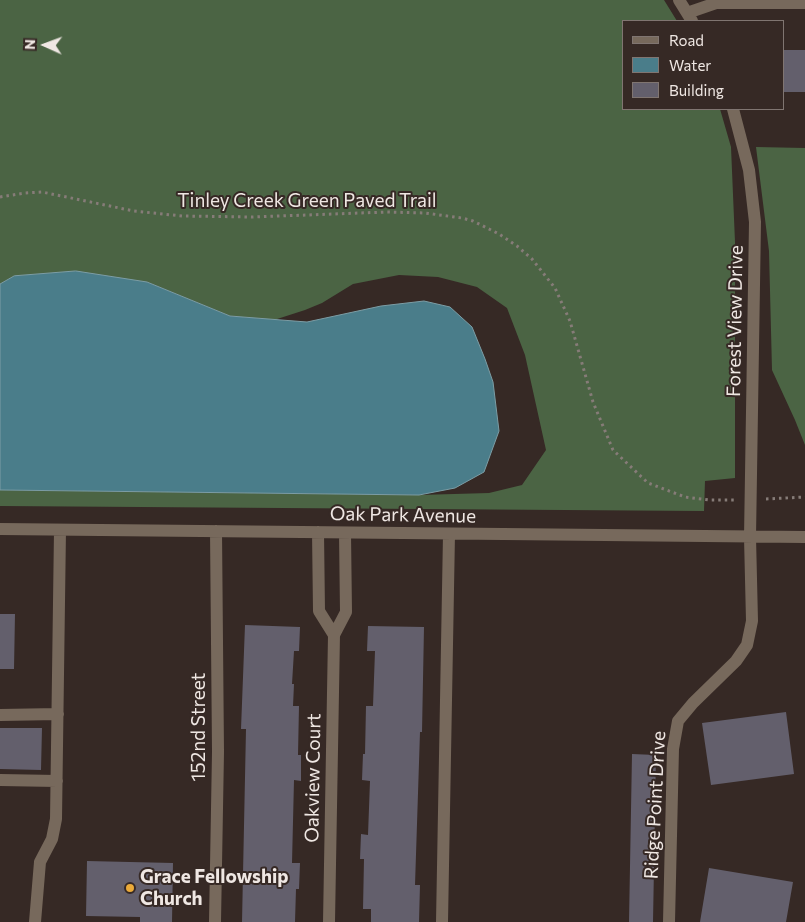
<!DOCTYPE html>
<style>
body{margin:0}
#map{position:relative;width:805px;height:922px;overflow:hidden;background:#362925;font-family:Commissioner,sans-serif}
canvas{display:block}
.legend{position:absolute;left:622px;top:20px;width:162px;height:90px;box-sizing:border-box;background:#362925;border:1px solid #807571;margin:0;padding:6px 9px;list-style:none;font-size:15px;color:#efe7e3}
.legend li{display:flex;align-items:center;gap:10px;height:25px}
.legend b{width:25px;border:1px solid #807571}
.north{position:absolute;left:20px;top:20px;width:50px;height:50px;-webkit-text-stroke:4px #362925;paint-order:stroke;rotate:272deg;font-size:14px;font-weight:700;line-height:20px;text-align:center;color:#efe7e3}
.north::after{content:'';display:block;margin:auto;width:18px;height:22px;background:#efe7e3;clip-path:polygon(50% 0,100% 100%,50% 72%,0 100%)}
</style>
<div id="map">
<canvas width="805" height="922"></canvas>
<ul class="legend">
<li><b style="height:6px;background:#77695c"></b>Road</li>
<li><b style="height:14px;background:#4a7d8a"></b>Water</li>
<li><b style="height:14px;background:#635f6c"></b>Building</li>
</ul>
<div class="north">N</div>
</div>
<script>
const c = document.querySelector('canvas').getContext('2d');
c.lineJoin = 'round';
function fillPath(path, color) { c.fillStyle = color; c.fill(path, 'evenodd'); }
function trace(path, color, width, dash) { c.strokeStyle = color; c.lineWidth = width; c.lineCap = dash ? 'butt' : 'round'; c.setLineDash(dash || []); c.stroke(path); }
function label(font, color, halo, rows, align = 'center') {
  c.font = font + ' Commissioner,sans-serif'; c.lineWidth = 4; c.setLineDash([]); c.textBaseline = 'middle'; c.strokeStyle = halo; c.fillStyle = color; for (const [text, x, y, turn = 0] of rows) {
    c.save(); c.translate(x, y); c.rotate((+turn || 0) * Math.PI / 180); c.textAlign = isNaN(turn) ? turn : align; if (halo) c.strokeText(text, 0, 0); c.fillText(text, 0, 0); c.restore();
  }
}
fillPath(new Path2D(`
 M0,0h664l13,21h-53v88h96l11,38 4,95v236l-30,3 -1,30 -704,-5v-16l419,5 70,-2 33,-8 24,-35 -21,-95 -18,-47 -30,-21 -39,-10 -39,-2 -46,9 -31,19 -17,7 -31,10 -44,-4 -83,-34 -133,-6 -14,8z
 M756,147l49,1v297l-10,-25 -23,-50 -3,-119z`), '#4b6444');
const water = new Path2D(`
 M76,271l71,11 83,34 77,6 74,-16 43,-5 26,6 22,20 13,32 8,23 6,49 -15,41 -29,16 -36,7 -419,-5v-206l14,-8z`);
fillPath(water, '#4a7d8a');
trace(water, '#7c9da5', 1);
fillPath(new Path2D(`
 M784,50h21v42h-21z
 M0,614h15l-1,55h-14z
 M245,625l55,2 -1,24h-5l-2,33h2l-1,22h6l-1,49h3v26l-7,-1 -2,83h8l-1,26h-3l-1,33h-53l4,-193h-5z
 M368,626l56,1 -2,105h-2l-5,153h5l-1,37h-48v-13h-8l1,-50h-4l1,-25 7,1 2,-54 -8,-1 1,-26h2l1,-48h7l2,-55h-8z
 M786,712l8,62 -83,11 -9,-62z
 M0,728h42l-1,42 -41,-1z
 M632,754l24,1 -3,167h-24z
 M87,861l86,2 -1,59h-32v-5l-54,-1z
 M709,868l84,14 -7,40h-86z`), '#635f6c');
trace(new Path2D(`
 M0,197l25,-4 17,-1 92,19 48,5 71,1 134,-5 38,1 37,5 11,3 26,13 18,12 15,13 23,29 15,33 23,81 20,48 35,33 37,14 24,3h25
 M766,499l39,-2`), '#867c78', 3, [2.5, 4]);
trace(new Path2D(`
 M679,0l13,21
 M687,13l29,-10h89
 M0,529l805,8
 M318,532l1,79 15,24
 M0,715l58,-1
 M0,780l57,1
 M35,922l5,-60 12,-23 4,-20 4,-289
 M215,922l3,-170 -2,-221
 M329,922l5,-287 12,-23 -1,-79
 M442,922l7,-388
 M669,922l4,-173 5,-28 15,-18 43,-42 11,-16 5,-24 -2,-84 5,-315 -6,-52 -16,-61`), '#77695c', 12);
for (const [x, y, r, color] of [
 [130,888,5,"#ebaa39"]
]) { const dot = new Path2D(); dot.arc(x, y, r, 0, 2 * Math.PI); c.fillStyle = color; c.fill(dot); trace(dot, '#362925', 2); }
label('19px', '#efe7e3', '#362925', [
 ["Tinley Creek Green Paved Trail",307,201],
 ["Forest View Drive",735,321,-89],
 ["Oak Park Avenue",403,515,1],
 ["152nd Street",199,727,-90],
 ["Oakview Court",313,778,-89],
 ["Ridge Point Drive",655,805,-87]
]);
label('bold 19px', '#efe7e3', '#362925', [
 ["Grace Fellowship",140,877],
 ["Church",140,899]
], 'left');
</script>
